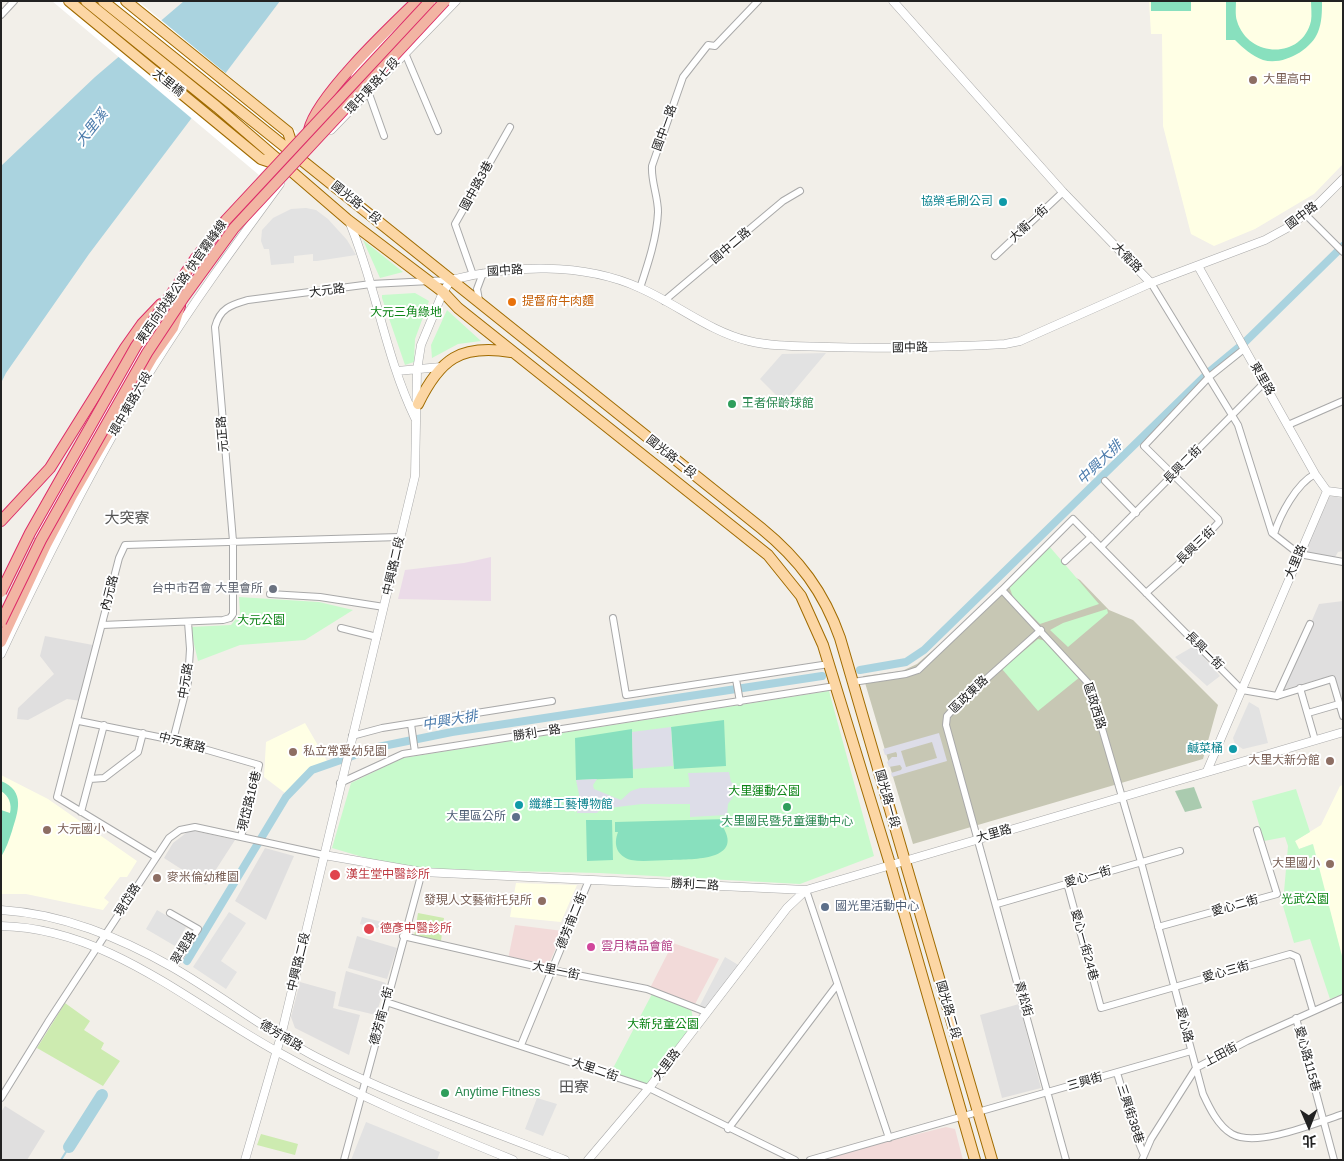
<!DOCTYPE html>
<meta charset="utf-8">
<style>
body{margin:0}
#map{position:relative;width:1344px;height:1161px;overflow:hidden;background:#f2efe9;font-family:Arial,"Noto Sans TC",sans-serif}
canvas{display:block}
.frame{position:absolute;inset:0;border:2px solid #222;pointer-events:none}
.north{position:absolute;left:1284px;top:1101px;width:50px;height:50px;-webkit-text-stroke:4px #fff;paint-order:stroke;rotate:179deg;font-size:14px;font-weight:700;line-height:20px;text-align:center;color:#222}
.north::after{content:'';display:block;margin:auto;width:18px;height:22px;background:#222;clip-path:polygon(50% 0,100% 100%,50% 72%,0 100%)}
</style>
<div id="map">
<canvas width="1344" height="1161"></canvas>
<div class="frame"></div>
<div class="north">北</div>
</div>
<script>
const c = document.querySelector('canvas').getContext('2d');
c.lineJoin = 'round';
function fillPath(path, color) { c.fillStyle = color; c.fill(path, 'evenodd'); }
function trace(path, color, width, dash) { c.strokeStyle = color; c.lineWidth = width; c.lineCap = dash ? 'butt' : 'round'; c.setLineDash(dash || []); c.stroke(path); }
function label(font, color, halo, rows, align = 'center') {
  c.font = font + ' Arial,"Noto Sans TC",sans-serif'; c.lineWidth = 4; c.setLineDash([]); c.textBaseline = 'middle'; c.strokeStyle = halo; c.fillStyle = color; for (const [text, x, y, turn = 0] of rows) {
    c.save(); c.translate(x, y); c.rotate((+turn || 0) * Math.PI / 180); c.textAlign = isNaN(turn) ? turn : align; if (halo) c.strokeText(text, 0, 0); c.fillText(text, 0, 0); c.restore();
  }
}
fillPath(new Path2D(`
 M1330,496l13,2v53l-5,1 -4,7 -31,-6z
 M1343,601v100l-10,-26 -51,15 37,-86z
 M45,636l48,9 -12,56 -14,-2 -39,21 -11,-1 1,-11 36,-34 -14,-18z
 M190,830l45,10 -29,45 -42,-27 9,-15z
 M265,848l29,8 -28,64 -31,-19z
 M357,936l40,12 -10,31 -39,-11z
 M346,971l40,12 -10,32 -38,-9z
 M300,982l36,10 -3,16 27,7 -11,40 -54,-27 -4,-11z
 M1019,1004l22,84 -39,10 -22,-83z
 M5,1106l40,25 -18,29h-26v-48z`), '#e0dfdf');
fillPath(new Path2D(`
 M515,925l48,6 -14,33 -3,3 -38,-8z
 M673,943l46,16 -24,45 -45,-16z
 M946,1127l9,2 8,31h-136l-1,-3z`), '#f2dad9');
fillPath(new Path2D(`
 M491,557v44l-93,-2 7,-29 59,-7z`), '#ebdbe8');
fillPath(new Path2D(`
 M1149,1h194v163l-29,30 -59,35 -41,17 -23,-12 -28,-108 -1,-92h-11z
 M305,723l22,38 -22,11 -20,21 -21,-16 2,-35z
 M1,775l47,24 89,62 -10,16h-7l-16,21 5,4 -6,8 -77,-16h-25z
 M1343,785v175l-31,-116 -13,5 -4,-8 26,-16 19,-39z
 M516,883l61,2 -16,37 -51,-5z`), '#ffffe5');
fillPath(new Path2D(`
 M1039,548l26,24 15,8 29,30 24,10 85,85 -15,54 -290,85 -50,-168 39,-5 15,-7 45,-39z`), '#c7c7b4');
fillPath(new Path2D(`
 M418,913l26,5 -3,23 -27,-4z
 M65,1003l25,18 -6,9 20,13 -3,6 19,12 -17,25 -66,-38z
 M261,1134l37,10 -3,11 -38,-10z`), '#cdebb0');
fillPath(new Path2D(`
 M1194,787l8,21 -17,4 -10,-21z`), '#aacbaf');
fillPath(new Path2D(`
 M363,240l40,32 -23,6z
 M415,293l14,8 -14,38 -1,23 -9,3 -23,-67v-3z
 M447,310l34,31 -23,3 -26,14 -1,-13z
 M1049,546l50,58 -59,20 -27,-27 -4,-11z
 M239,597l80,5 34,8 -48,30 -65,5 -42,16 -8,-34 41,-2 9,-11z
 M1107,609l1,4 -40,34 -18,-17 13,-7z
 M1038,639l8,2 34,36 -42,34 -36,-42z
 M829,691l45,165 -74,28 -201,-11 -175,-4 -41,-6 -51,-15 19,-65 52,-25z
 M1296,789l14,43 -15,9 4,8 14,-5 30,116v34l-13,5 -20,-60 -16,4 -14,-47 4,-4 4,-46 -3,-9 -21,4 -12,-40z
 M652,994l39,14 3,16 -46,61 -37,-13z`), '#c8facc');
fillPath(new Path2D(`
 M1151,1h40v10h-40z
 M1226,1h10c0,6 -1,14 1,20 11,37 65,39 74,0 1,-6 0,-14 0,-20h11c0,11 0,21 -4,31 -7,18 -35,34 -55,28 -11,-4 -20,-12 -28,-20h-9z
 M724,720l2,46 -52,3 -3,-42z
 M632,729l1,49 -57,2 -1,-42z
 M1,781c25,10 17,31 11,50 -3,9 -6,18 -11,26v-47l9,3c2,-9 -1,-17 -9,-22z
 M729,819v8h-6c21,35 -35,32 -53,33 -13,0 -27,2 -39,0 -14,-4 -18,-15 -13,-28h-3v-10z
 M586,820h26l1,40 -26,1z`), '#88e0be');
fillPath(new Path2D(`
 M306,208l10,2 12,9 19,21 9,15 -39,6h-4v-7l-19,2v7l-23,2 -2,-16h-5l-3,-8 1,-11 11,-12 18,-9z
 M826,353l-42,50 -24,-24 22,-25z
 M1194,646l26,30 -13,10 -32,-29z
 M1249,702l10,6 9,35 -25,6 -8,-5 -2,-6z
 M157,910l29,17 -11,19 -29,-17z
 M229,912l17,11 -25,38 16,11 -11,17 -33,-22z
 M362,917l37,9 -2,7 -37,-9z
 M725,957l15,9 -33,43 -7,-4z
 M537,1098l20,6 -14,32 -18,-7z
 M366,1122l74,30 -3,8h-86z`), '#e2e2e2');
fillPath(new Path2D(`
 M671,727l2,39 -40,3 -1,-37z
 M939,733l8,28 -55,16 -1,-4 10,-3 1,-2 -2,-3 -11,2 -2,-5 5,-5h5v-3l-1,-2 -11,3 -2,-6zM932,742l5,16 -31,9 -5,-16z
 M729,772l2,10 12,7 -8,5 -7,10 -1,11 -37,2v-13h-48l-41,5 -4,4h-20l2,-19 -3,-14 21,-1 -4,6 1,4 27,11 10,-9 9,-3 50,-1 -2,-14z`), '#dddde8');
fillPath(new Path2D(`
 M184,1h96l-191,253 -83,119 -5,10v-217l94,-89z`), '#aad3df');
fillPath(new Path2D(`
 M52,1h86l159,131 -38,43z`), '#fff');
trace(new Path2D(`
 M61,1160l8,-13`), '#aad3df', 2);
trace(new Path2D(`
 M860,670l46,-8 18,-12 285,-278 35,-29 99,-97
 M187,961l99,-164 26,-27 66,-23 74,-15 370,-56`), '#aad3df', 8);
trace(new Path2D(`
 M69,1147l33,-52`), '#aad3df', 12);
const minor = new Path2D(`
 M1,15l13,-14
 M405,53l33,78
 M368,91l16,45
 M1305,214l38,38
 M995,256l68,-64
 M473,275l-18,-51 55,-97
 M1151,283l87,142 34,108 27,21 44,8
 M640,288c8,-24 17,-51 18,-76 0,-16 -7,-30 -6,-46l31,-89 25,-32 7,1 43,-45
 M479,300l-2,-11 6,-16
 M664,301l119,-100 17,-10
 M1288,425l55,-24
 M1105,481l31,32
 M1274,534c6,-19 22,-50 41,-60
 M1101,547l163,-164
 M1065,561l26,-24
 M1002,590l87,94 52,178 62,232c6,13 15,32 29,40 25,14 84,-11 111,-20
 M1146,593l37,-33 36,-38 -1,-3 -74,-73 65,-69 35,-28
 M270,594l50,3 64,10
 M613,618l13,77 203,-31
 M102,625l121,-5 7,-2 3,-4v-73l-18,-214c5,-19 16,-22 33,-27l123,-16 79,-4
 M341,628l36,9
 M1041,630l-85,76 -9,10 -1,9 120,435
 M736,679l4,23
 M853,682l53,-8 12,-4 84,-80 71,-71 169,171 35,6 55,-17 11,37
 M1300,688l15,52
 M1277,696l33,-72
 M1308,713l31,-9
 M79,721l94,19 86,25 -18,72
 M411,724l4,28
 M352,736l30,-8 170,-27
 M173,740l15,-58 2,-33 -2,-27
 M90,779l14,-1 34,-26 5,-19
 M340,783l63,-29 432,-68
 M81,812l23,-87
 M156,857l-99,-60 62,-239 6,-13 275,-8
 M1067,883l34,125 189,-54 7,3 16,54
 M806,890l83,248
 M997,904l183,-53
 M170,913l28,16 -25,38
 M1158,927l119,-33 -20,-64
 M403,936l149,34 95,19 59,23
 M386,1002l263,86 146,72
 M1296,1018l38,142
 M521,1045l68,-165
 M1117,1073l20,65 7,17
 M1,1098l47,-76 121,-184 11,-8 15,-3 129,28
 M728,1129l109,-144
 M344,1160l78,-288
 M810,1160l381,-109
 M1142,1160l9,-21 45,-71 51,-27 96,-43`);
const tertiary = new Path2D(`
 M893,1l170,191 88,91
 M355,77l10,-16 54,-55
 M339,105l99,-104
 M331,130l125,-129
 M349,221c27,64 36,135 66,197
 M1198,266l117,208 12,17
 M397,371l44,-4
 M1327,491l16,2
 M38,536c42,-79 84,-157 133,-232 20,-30 40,-64 68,-87
 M1,654c46,-97 95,-195 152,-287 39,-63 83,-123 127,-183
 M1207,771l120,-280
 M324,855l98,17 384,18
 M1,910c62,4 118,27 171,57 49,28 94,64 144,90 80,41 166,70 249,103
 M1,926c105,2 188,77 275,125 76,43 156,76 237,109
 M245,1160l36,-124 134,-560 2,-106 4,-25 22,-53 8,-12c60,-15 132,-18 189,8 37,16 70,44 109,53 25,6 52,5 79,6 59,2 118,0 177,-3l15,-3 131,-58 114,-43 22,-12 31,-24 25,-25
 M588,1160l61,-72 138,-180 19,-18 537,-158`);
const primary = new Path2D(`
 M69,1l192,158 21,7
 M86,1l131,106 131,113 95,72 15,16 310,247 33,41 22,49 67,219 85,296
 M103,1l658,527c38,31 63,64 79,110l152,522
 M126,1l162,131 7,22
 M418,404c22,-45 42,-60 93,-52`);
const trunk = new Path2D(`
 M309,130c7,-33 81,-103 108,-129
 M1,521l49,-53 75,-120 17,-24 19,-20
 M1,642l45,-97 27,-51 79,-136 21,-30 7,-22`);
trace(minor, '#a9a9a9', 8);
trace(tertiary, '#a9a9a9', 9);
trace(primary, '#a06b00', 12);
trace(trunk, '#dc2a67', 12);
trace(minor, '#fff', 6);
trace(tertiary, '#fff', 8);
trace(primary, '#fcd6a4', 10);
trace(trunk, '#f2b4a3', 10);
const trunkBridge = new Path2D(`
 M1,592l29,-59 106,-187 59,-87 31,-39 204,-219
 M1,622l40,-82 27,-48 79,-139 37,-56 50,-69 211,-227`);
trace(trunkBridge, '#dc2a67', 12, []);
trace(trunkBridge, '#f2b4a3', 10);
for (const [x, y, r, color] of [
 [1253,80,5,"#8d6e63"],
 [1003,202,5,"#0f9aa8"],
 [512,302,5,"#e8710a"],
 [732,404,5,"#2e9e5b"],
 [273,589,5,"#6b7280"],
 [1233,749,5,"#0f9aa8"],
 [293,752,5,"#8d6e63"],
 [1330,761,5,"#8d6e63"],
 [519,805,5,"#0f9aa8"],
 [787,807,5,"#2e9e5b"],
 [516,817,5,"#5c6f8a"],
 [47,830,5,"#8d6e63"],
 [1330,864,5,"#8d6e63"],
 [335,875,6,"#e0444e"],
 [157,878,5,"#8d6e63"],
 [542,901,5,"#8d6e63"],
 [825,907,5,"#5c6f8a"],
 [369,929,6,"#e0444e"],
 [591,947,5,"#d1479c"],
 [445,1093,5,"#2e9e5b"]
]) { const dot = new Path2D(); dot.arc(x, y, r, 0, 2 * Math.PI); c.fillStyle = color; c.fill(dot); trace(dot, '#fff', 2); }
label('12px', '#785e54', '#fff', [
 ["大里高中",1263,80],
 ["私立常愛幼兒園",303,752],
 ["大里大新分館",1320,761,"right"],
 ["大元國小",57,830],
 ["大里國小",1320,864,"right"],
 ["麥米倫幼稚園",167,878],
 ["發現人文藝術托兒所",532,901,"right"]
], 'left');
label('12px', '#222', '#fff', [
 ["大里橋",168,83,39],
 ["環中東路七段",373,86,-47],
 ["國中一路",665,128,-70],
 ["國中路3巷",477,186,-61],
 ["國光路一段",356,203,39],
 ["國中路",1302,216,-37],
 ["大衛一街",1029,224,-43],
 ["國中二路",731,246,-40],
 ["大衛路",1127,258,46],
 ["國中路",505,271,-4],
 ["東西向快速公路 快官霧峰線",182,282,-55],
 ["大元路",327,291,-8],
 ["國中路",910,348,-1],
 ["東里路",1262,379,60],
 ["環中東路六段",131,404,-60],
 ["元正路",223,434,-95],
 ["國光路一段",671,457,39],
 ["長興二街",1183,465,-45],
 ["長興三街",1196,546,-44],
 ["大里路",1296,562,-67],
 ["中興路二段",394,566,-77],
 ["內元路",110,593,-76],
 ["長興一街",1204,651,45],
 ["中元路",186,681,-81],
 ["區政東路",969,695,-44],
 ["區政西路",1094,706,72],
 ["勝利一路",537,733,-9],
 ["中元東路",182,743,15],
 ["國光路一段",887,799,74],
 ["現岱路16巷",250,801,-76],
 ["大里路",994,834,-16],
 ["愛心一街",1088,877,-16],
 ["勝利二路",695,885,3],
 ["現岱路",128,900,-57],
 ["愛心二街",1235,906,-16],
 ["德芳南二街",572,921,-68],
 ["愛心一街24巷",1084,945,75],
 ["翠堤路",184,948,-59],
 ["中興路二段",299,962,-76],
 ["大里一街",556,971,12],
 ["愛心三街",1226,972,-16],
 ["青松街",1023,999,74],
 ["國光路二段",948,1010,74],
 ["德芳南一街",382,1016,-75],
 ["愛心路",1184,1025,76],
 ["德芳南路",281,1036,31],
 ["上田街",1221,1055,-28],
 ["愛心路115巷",1307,1059,75],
 ["大里路",667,1065,-53],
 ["大里二街",595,1070,19],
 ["三興街",1085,1082,-16],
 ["三興街38巷",1130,1114,72]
]);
label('12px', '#0d838f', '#fff', [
 ["協榮毛刷公司",993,202],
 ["鹹菜桶",1223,749],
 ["纖維工藝博物館",529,805,"left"]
], 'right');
label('12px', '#c56008', '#fff', [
 ["提督府牛肉麵",522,302]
], 'left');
label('12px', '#0c8416', '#fff', [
 ["大元三角綠地",406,313],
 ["大元公園",261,621],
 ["大里運動公園",764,792],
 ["光武公園",1305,900],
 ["大新兒童公園",663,1025]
]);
label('12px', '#27864d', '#fff', [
 ["王者保齡球館",742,404],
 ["大里國民暨兒童運動中心",787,822,"center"],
 ["Anytime Fitness",455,1093]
], 'left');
label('12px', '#5b616d', '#fff', [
 ["台中市召會 大里會所",263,589]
], 'right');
label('12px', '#4e5e75', '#fff', [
 ["大里區公所",506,817],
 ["國光里活動中心",835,907,"left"]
], 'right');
label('12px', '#be3a42', '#fff', [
 ["漢生堂中醫診所",346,875],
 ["德彥中醫診所",380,929]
], 'left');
label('12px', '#b23c85', '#fff', [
 ["雲月精品會館",601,947]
], 'left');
label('italic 14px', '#4a7aab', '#fff', [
 ["大里溪",92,128,-52],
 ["中興大排",1100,463,-44],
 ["中興大排",450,721,-10]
]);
label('15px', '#555', '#fff', [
 ["大突寮",127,519],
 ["田寮",574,1088]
]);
</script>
